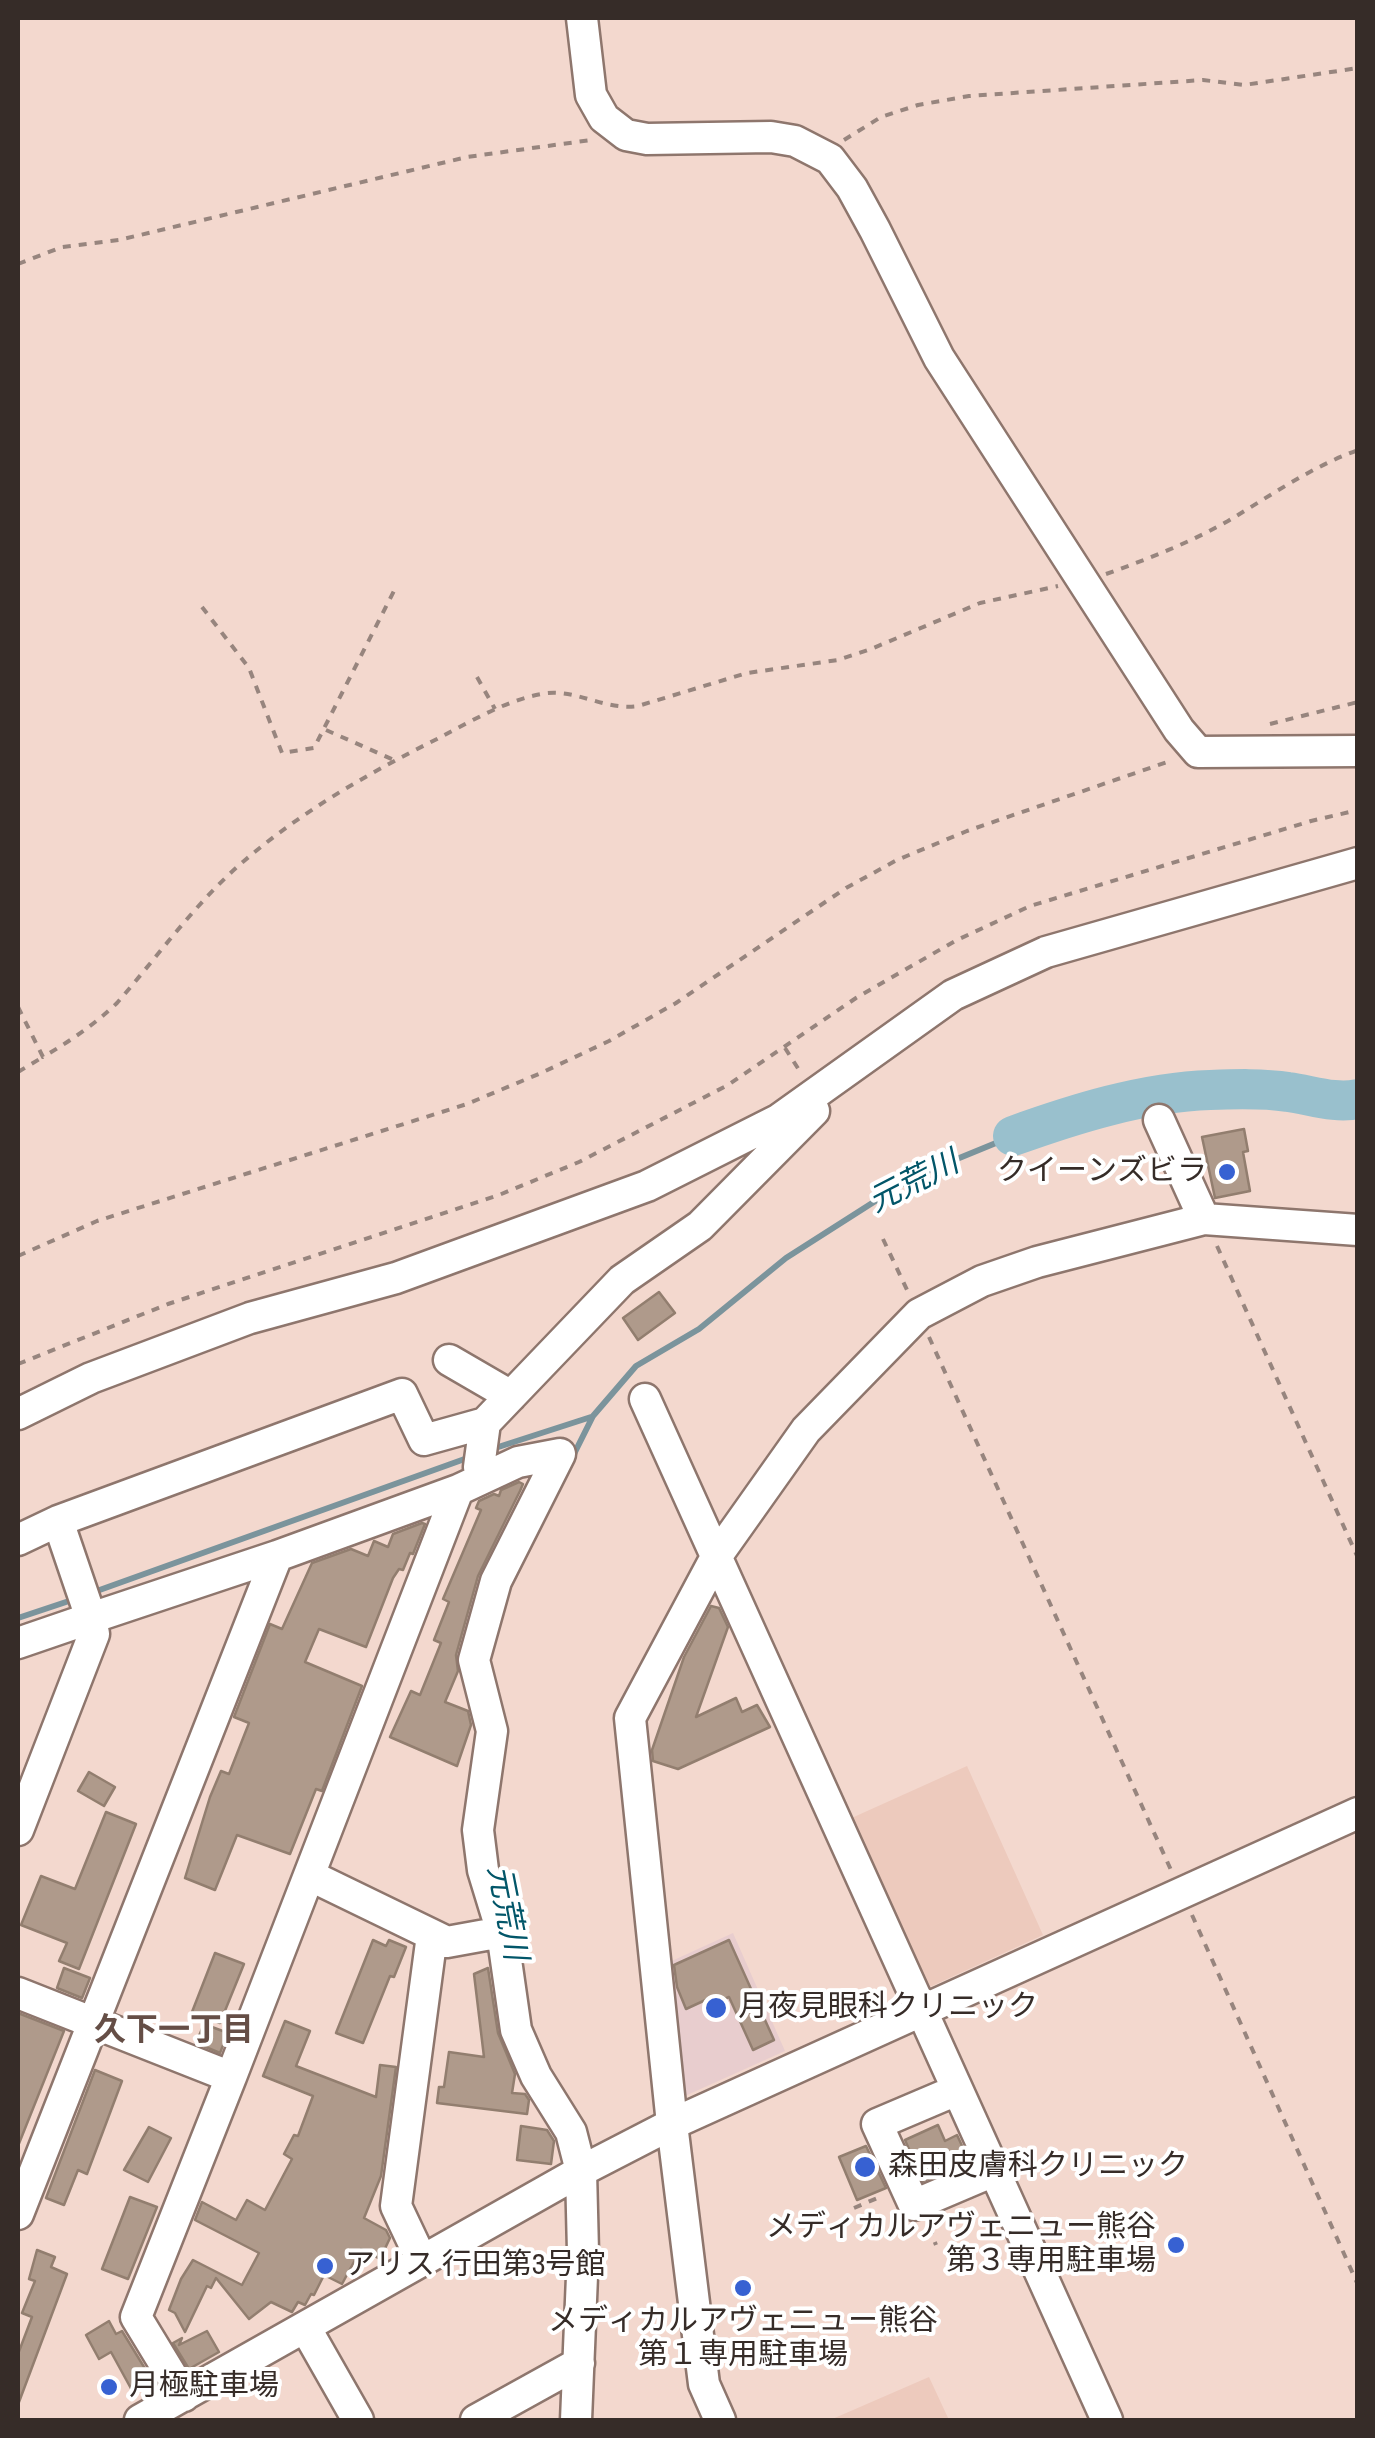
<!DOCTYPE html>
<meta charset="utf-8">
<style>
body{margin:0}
#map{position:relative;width:1375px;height:2438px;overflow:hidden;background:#f3d8ce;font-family:"Archivo Narrow",sans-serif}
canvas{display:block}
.frame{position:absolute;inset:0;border:20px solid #362c28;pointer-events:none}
</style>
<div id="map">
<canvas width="1375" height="2438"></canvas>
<div class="frame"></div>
</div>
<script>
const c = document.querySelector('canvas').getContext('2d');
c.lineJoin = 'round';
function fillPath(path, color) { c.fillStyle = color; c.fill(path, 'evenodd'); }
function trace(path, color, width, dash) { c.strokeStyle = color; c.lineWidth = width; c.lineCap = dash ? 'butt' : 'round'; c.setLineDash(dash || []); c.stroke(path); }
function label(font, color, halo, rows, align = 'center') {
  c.font = font + ' "Archivo Narrow","Noto Sans JP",sans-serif'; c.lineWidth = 8; c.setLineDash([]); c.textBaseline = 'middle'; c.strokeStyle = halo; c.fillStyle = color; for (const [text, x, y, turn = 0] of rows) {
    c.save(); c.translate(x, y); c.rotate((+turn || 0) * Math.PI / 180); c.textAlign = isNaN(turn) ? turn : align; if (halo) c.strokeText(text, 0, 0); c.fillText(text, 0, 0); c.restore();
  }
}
fillPath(new Path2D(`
 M967,1766l76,169 -122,56 -76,-170z
 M929,2377l20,43h-119z`), '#edcabd');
fillPath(new Path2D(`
 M733,1933l52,118 -109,49 -13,-135z`), '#e8cdce');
trace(new Path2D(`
 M489,1450l102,-33
 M571,1460l22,-44 43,-50 63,-37 87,-71 127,-81 100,-41
 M94,1592l379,-136
 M18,1618l60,-20`), '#7b949c', 6);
trace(new Path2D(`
 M1013,1136c61,-22 131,-44 197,-46 25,-1 53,-2 78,2 23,3 47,12 70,7`), '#99c0cd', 40);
const building = new Path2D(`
 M1244,1129l4,22 -5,1 7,39 -35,7 -13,-61z
 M659,1292l16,21 -37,27 -15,-22z
 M519,1482l4,2 -3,7 -42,85 -22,79 2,16 -13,31 23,9 3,14 -14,41 -67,-29 21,-46 9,4 21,-52 -7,-3 15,-38 -6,-3 38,-89 -5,-2 3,-7 15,-7 5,2 2,-6z
 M422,1523l3,1 -12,30 -3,-1 -7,17 -4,-1 -6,9 -27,69 -47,-18 -14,33 57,24 -40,105 -6,-2 -26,65 -53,-19 -22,55 -30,-12 25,-81 11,-26 8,3 20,-51 -15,-6 36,-93 12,5 30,-66 39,-14 17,7 6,-15 14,6 5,-13z
 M711,1606l8,2 9,19 -32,90 40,-19 6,14 15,-7 13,22 -92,42 -25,-8 -1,-11 32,-93z
 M89,1772l26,15 -11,19 -26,-15z
 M106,1812l30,12 -57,145 -20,-8 8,-18 -46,-18 20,-49 34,13z
 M373,1940l13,6 3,-6 17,7 -12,30 -4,-1 -27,67 -27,-10z
 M729,1940l45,100 -21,10 -24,-53 -14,6 -3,-6 -26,12 -9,-22 -3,-22z
 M215,1953l29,11 -24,59 -28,-11z
 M64,1968l26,10 -8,20 -25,-10z
 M488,1968l10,65 17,41 -3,19 13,1 4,6 -2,14 -90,-11 2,-16h5l5,-35 35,5 -10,-83z
 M18,2013l46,18 -46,115z
 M285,2021l25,10 -14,35 80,31 4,-32 16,2 -15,109 -17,42 22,12 4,8 -10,21 -19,-10 -19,35 -18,-9 -10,20 -3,-1 -6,11 -7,-3 -6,10 -21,-10 -22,17 -33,-41 -5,10 -4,-2 -22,46 -10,-19 -6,-3 12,-31 12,-19 49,25 17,-32 -64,-33 7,-18 34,18 11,-20 18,10 27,-51 -8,-5 10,-19 4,1 15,-40 -50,-20z
 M204,2024l24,9 -8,20 -24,-10z
 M95,2070l27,11 -35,93 -9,-4 -14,35 -18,-7z
 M938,2125l7,16 12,-6 7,15 -13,6 5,11 -33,14 -18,-41z
 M521,2126l26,4 7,11 -3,23 -34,-4z
 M149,2127l22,11 -23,44 -24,-12z
 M866,2146l20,42 -29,12 -18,-43z
 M130,2197l27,10 -29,72 -26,-10z
 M37,2250l18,7 -4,10 16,7 -48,128 -1,-48 14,-37 -10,-4 13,-32 -6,-2z
 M109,2321l7,13 6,-3 30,49 1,4 -19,10 -23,-42 -12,7 -13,-24z
 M207,2331l12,21 -30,17 -16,-26 9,-5 -3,7z`);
fillPath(building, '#af9a8b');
trace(building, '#927e6f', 2.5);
const minor = new Path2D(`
 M582,18l9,77 13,23 22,17 21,4 124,-2 24,4 35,18 22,29 23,42 64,128 240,372 19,22 160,-1
 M1159,1120l45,99
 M449,1360l62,36
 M645,1399l462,1021
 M18,1414l73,-36 159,-60 146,-40 251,-92 131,-66 175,-125 93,-43 312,-89
 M481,1479l-2,-12 6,-44 137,-143 78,-54 114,-115
 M458,1490l60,-28 42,-8 -64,127 -22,79 18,71 -14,99 5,40 19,62 14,98 20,46 35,56 10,39 2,81 -7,168
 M18,1540l40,-19 344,-127 22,46 61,-17
 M18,1643l73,-25 -33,-97
 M18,1830l76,-196 -3,-16 186,-62 181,-66 -227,587
 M311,1876l136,66 55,-10
 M18,1993l213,84 -95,240 48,79
 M957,2090l-80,34 37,81 80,-34
 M18,2214l259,-658
 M422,2261l-26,-55 36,-271
 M305,2327l53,93
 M140,2420l441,-249 91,-47 686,-311
 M476,2420l103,-57
 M720,2420l-16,-36 -32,-260 -42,-406 86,-161 90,-127 113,-116 63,-33 55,-19 167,-43 154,11`);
trace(minor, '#8e766d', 35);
trace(new Path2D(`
 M844,140l37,-23 37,-12 51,-9 234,-16 41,5 114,-17
 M18,264l44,-17 57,-7 348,-83 124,-17
 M1106,574c42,-15 83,-31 122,-53 42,-25 83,-54 130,-71
 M202,607l47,61 33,85 32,-5 82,-161
 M477,677l18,32
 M1270,724l88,-22
 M326,730l68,30
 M18,1007l25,50c27,-16 51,-32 74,-54 41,-47 80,-102 127,-142 58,-50 125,-88 193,-122 33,-17 67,-38 104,-45 33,-7 63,17 97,12l109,-33 91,-13 33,-11 109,-46 78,-17
 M785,1048l16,25
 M18,1072l25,-15
 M883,1239l25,53
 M1217,1246l141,312
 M18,1256l79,-35 370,-117 74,-31 68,-32 67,-38 170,-115 51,-28 70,-29 206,-71
 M929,1337l242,533
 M18,1364l150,-60 331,-109 80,-33 149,-77 128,-87 99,-57 75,-35 281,-85 47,-11
 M1192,1915l166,370
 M854,2208l28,-12
 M929,2227l7,18`), '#97857e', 4, [8, 8]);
trace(minor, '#fff', 30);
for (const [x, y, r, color] of [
 [1227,1172,10,"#3761d2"],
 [716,2008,12,"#3761d2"],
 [865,2167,12,"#3761d2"],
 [1176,2245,10,"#3761d2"],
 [325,2266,10,"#3761d2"],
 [743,2288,10,"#3761d2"],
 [109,2387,10,"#3761d2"]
]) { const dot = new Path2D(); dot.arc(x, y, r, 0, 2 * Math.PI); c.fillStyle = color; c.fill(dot); trace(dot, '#fff', 4); }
label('30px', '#362c28', '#fff', [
 ["クイーンズビラ",1207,1172,"right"],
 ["月夜見眼科クリニック",738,2008],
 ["森田皮膚科クリニック",888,2167],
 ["メディカルアヴェニュー熊谷",1156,2228,"right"],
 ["第３専用駐車場",1156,2262,"right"],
 ["アリス 行田第3号館",345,2266],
 ["メディカルアヴェニュー熊谷",743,2322,"center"],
 ["第１専用駐車場",743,2356,"center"],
 ["月極駐車場",129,2387]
], 'left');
label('italic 32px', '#025669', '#fff', [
 ["元荒川",914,1183,-27],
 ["元荒川",506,1913,79]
]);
label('bold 32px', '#654e46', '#fff', [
 ["久下一丁目",174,2031]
]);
</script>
